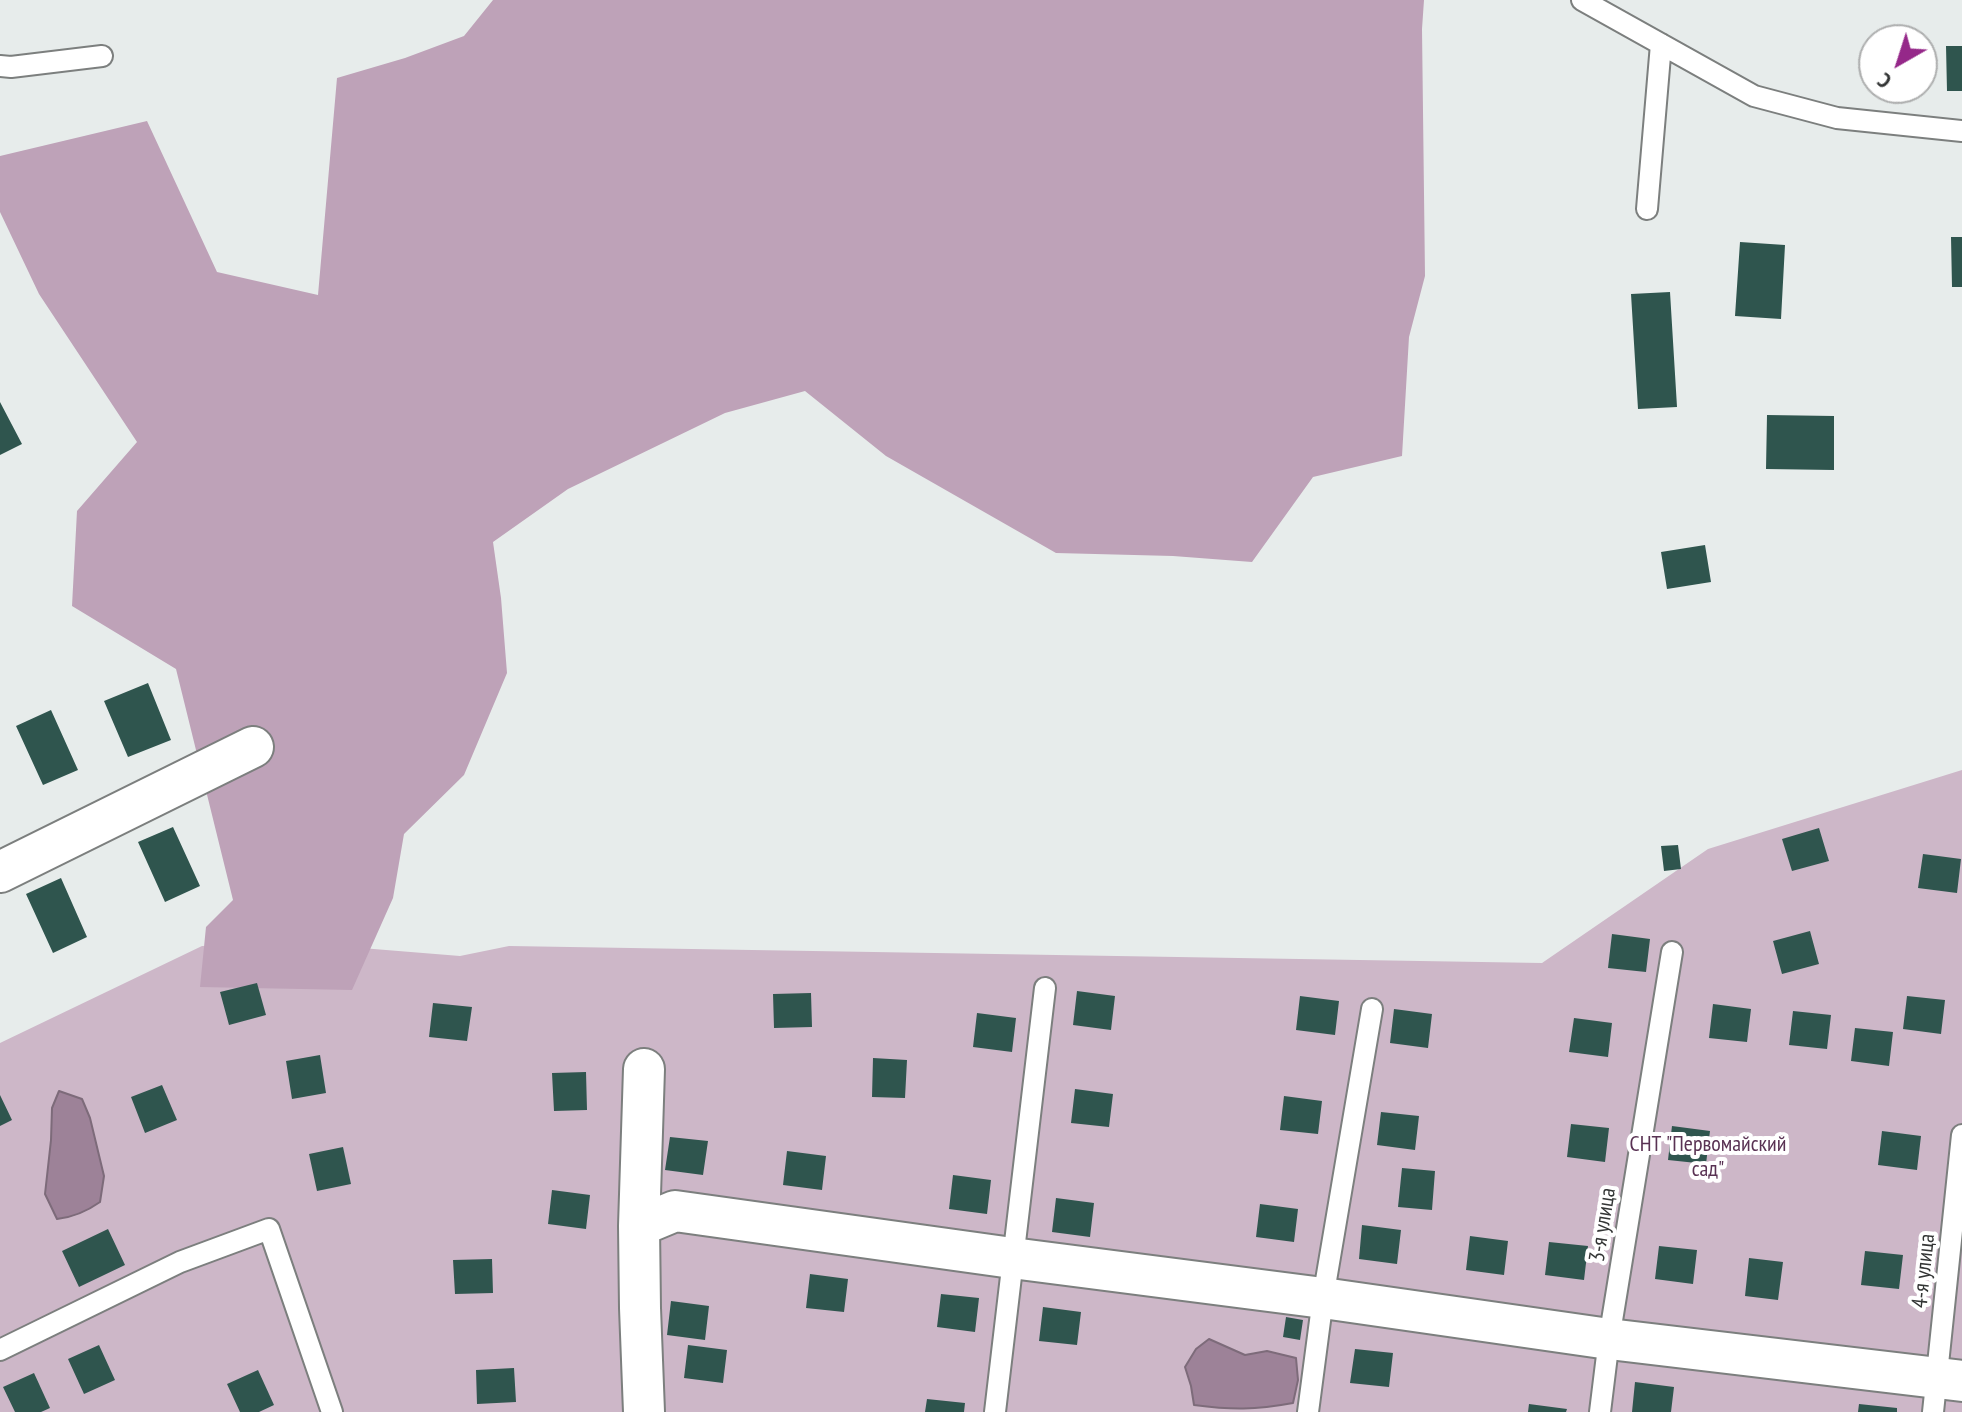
<!DOCTYPE html>
<meta charset="utf-8">
<style>
body{margin:0}
#map{position:relative;width:1962px;height:1412px;overflow:hidden;background:#e7eceb;font-family:"PT Sans Narrow",sans-serif}
canvas{display:block}
.north{position:absolute;left:1858px;top:24px;width:80px;height:80px;box-sizing:border-box;background:#fff;border:2px solid #adaeae;border-radius:50%;rotate:219deg;font-size:22px;font-weight:700;line-height:32px;text-align:center;color:#333535}
.north::after{content:'';display:block;margin:auto;width:28px;height:36px;background:#952889;clip-path:polygon(50% 0,100% 100%,50% 72%,0 100%)}
</style>
<div id="map">
<canvas width="1962" height="1412"></canvas>
<div class="north">С</div>
</div>
<script>
const c = document.querySelector('canvas').getContext('2d');
c.lineJoin = 'round';
function fillPath(path, color) { c.fillStyle = color; c.fill(path, 'evenodd'); }
function trace(path, color, width, dash) { c.strokeStyle = color; c.lineWidth = width; c.lineCap = dash ? 'butt' : 'round'; c.setLineDash(dash || []); c.stroke(path); }
function label(font, color, halo, rows, align = 'center') {
  c.font = font + ' "PT Sans Narrow",sans-serif'; c.lineWidth = 8; c.setLineDash([]); c.textBaseline = 'middle'; c.strokeStyle = halo; c.fillStyle = color; for (const [text, x, y, turn = 0] of rows) {
    c.save(); c.translate(x, y); c.rotate((+turn || 0) * Math.PI / 180); c.textAlign = isNaN(turn) ? turn : align; if (halo) c.strokeText(text, 0, 0); c.fillText(text, 0, 0); c.restore();
  }
}
fillPath(new Path2D(`
 M1962,770v642h-1962v-369l202,-97 110,-2 148,12 49,-10 1033,17 166,-114z`), '#cdb7c8');
fillPath(new Path2D(`
 M493,0h931l-2,29 3,247 -16,61 -7,119 -89,21 -61,85 -79,-6 -117,-3 -170,-97 -81,-65 -80,22 -157,76 -75,53 8,56 6,75 -43,102 -60,59 -11,64 -41,92 -152,-3 6,-60 27,-27 -57,-231 -104,-63 5,-95 60,-69 -98,-148 -39,-82v-56l147,-35 70,151 101,23 19,-217 68,-20 59,-22z`), '#bea2b8');
const water = new Path2D(`
 M59,1091l23,8 8,19 14,58 -4,26c-14,10 -26,15 -43,17l-12,-25 6,-54 1,-32z
 M1209,1339l36,16 22,-4 29,7 2,22 -5,23c-38,7 -61,7 -99,2l-3,-19 -6,-19 11,-18z`);
fillPath(water, '#9d8298');
trace(water, '#7d6b7a', 2);
fillPath(new Path2D(`
 M1946,46h16v45h-15z
 M1951,237h11v50h-10z
 M1740,242l45,3 -4,74 -46,-3z
 M1670,292l7,115 -39,2 -7,-115z
 M0,402l22,42 -22,11z
 M1767,415l67,1v54l-68,-1z
 M1705,545l6,37 -44,7 -6,-37z
 M148,683l23,57 -43,17 -24,-56z
 M51,710l27,60 -35,15 -27,-59z
 M173,827l27,59 -35,16 -27,-60z
 M1819,828l10,33 -37,10 -10,-32z
 M1678,845l3,24 -17,2 -3,-25z
 M1923,854l38,5 -4,34 -39,-5z
 M61,878l26,59 -34,16 -27,-59z
 M1810,931l9,33 -37,10 -9,-33z
 M1612,934l38,5 -4,33 -38,-4z
 M257,983l9,32 -37,10 -9,-33z
 M1077,991l38,5 -4,34 -38,-5z
 M811,993l1,34 -38,1 -1,-34z
 M1300,996l39,5 -4,34 -39,-5z
 M1907,996l38,4 -4,34 -38,-5z
 M433,1003l39,4 -5,34 -38,-4z
 M1713,1004l38,5 -4,33 -38,-4z
 M1394,1009l38,5 -4,34 -38,-5z
 M1793,1011l38,4 -4,34 -38,-4z
 M977,1013l39,5 -4,34 -39,-5z
 M1574,1018l38,5 -4,34 -39,-5z
 M1855,1028l38,4 -4,34 -38,-5z
 M320,1055l6,38 -34,6 -6,-38z
 M873,1058l34,2 -2,38 -33,-1z
 M586,1072l1,38 -33,1 -2,-38z
 M162,1085l15,35 -32,13 -14,-36z
 M1075,1089l38,5 -4,33 -38,-4z
 M0,1095l12,25 -12,6z
 M1284,1096l38,5 -4,33 -38,-4z
 M1381,1112l38,4 -4,34 -38,-5z
 M1571,1124l38,4 -4,34 -38,-5z
 M1672,1126l38,5 -4,33 -38,-4z
 M1882,1131l39,5 -4,34 -39,-5z
 M670,1137l38,4 -5,34 -38,-5z
 M343,1147l8,37 -34,7 -8,-37z
 M787,1151l39,5 -4,34 -39,-5z
 M1402,1168l33,3 -3,39 -34,-3z
 M953,1175l38,5 -4,34 -38,-5z
 M552,1190l38,5 -4,34 -38,-5z
 M1056,1198l38,5 -4,34 -38,-5z
 M1260,1204l38,5 -4,33 -38,-5z
 M1362,1225l39,5 -4,34 -38,-5z
 M108,1229l17,36 -46,22 -17,-36z
 M1470,1236l38,5 -4,34 -38,-5z
 M1549,1242l39,4 -4,34 -39,-5z
 M1659,1246l38,4 -4,34 -38,-5z
 M1865,1251l38,4 -4,34 -38,-4z
 M1749,1258l34,4 -5,38 -33,-4z
 M492,1259l1,34 -38,1 -2,-34z
 M810,1274l38,5 -4,33 -38,-4z
 M941,1294l38,4 -4,34 -38,-5z
 M671,1301l38,5 -4,34 -38,-5z
 M1043,1307l38,5 -4,33 -38,-4z
 M1286,1317l17,3 -3,20 -17,-3z
 M99,1345l16,35 -31,14 -16,-35z
 M688,1345l39,5 -4,33 -39,-5z
 M1355,1349l38,4 -4,34 -39,-4z
 M514,1368l2,34 -39,2 -1,-34z
 M258,1370l16,35 -15,7h-19l-13,-28z
 M34,1373l16,35 -9,4h-26l-12,-25z
 M1635,1382l39,5 -3,25h-39z
 M927,1399l38,4 -1,9h-39z
 M1529,1404l38,5 -1,3h-38z
 M1859,1404l38,4v4h-39z`), '#2f554e');
const service = new Path2D(`
 M1582,0l172,96 83,22 125,13
 M0,66l11,1 91,-11
 M1647,209l14,-165
 M0,1350l180,-88 89,-33 63,183
 M995,1412l50,-424
 M1308,1412l15,-114 49,-289
 M1600,1412l9,-73 63,-387
 M1933,1412l29,-277`);
const minor = new Path2D(`
 M0,872l253,-125
 M639,1226l5,-157
 M644,1412l-4,-104 -1,-82 36,-15 337,47 311,40 286,41 353,42`);
trace(service, '#7c7f7e', 24);
trace(minor, '#7c7f7e', 44);
trace(service, '#fff', 20);
trace(minor, '#fff', 40);
label('22px', '#593253', '#fff', [
 ["СНТ \"Первомайский",1708,1145],
 ["сад\"",1708,1170]
]);
label('22px', '#333535', '#fff', [
 ["3-я улица",1603,1225,-81],
 ["4-я улица",1924,1271,-84]
]);
</script>
